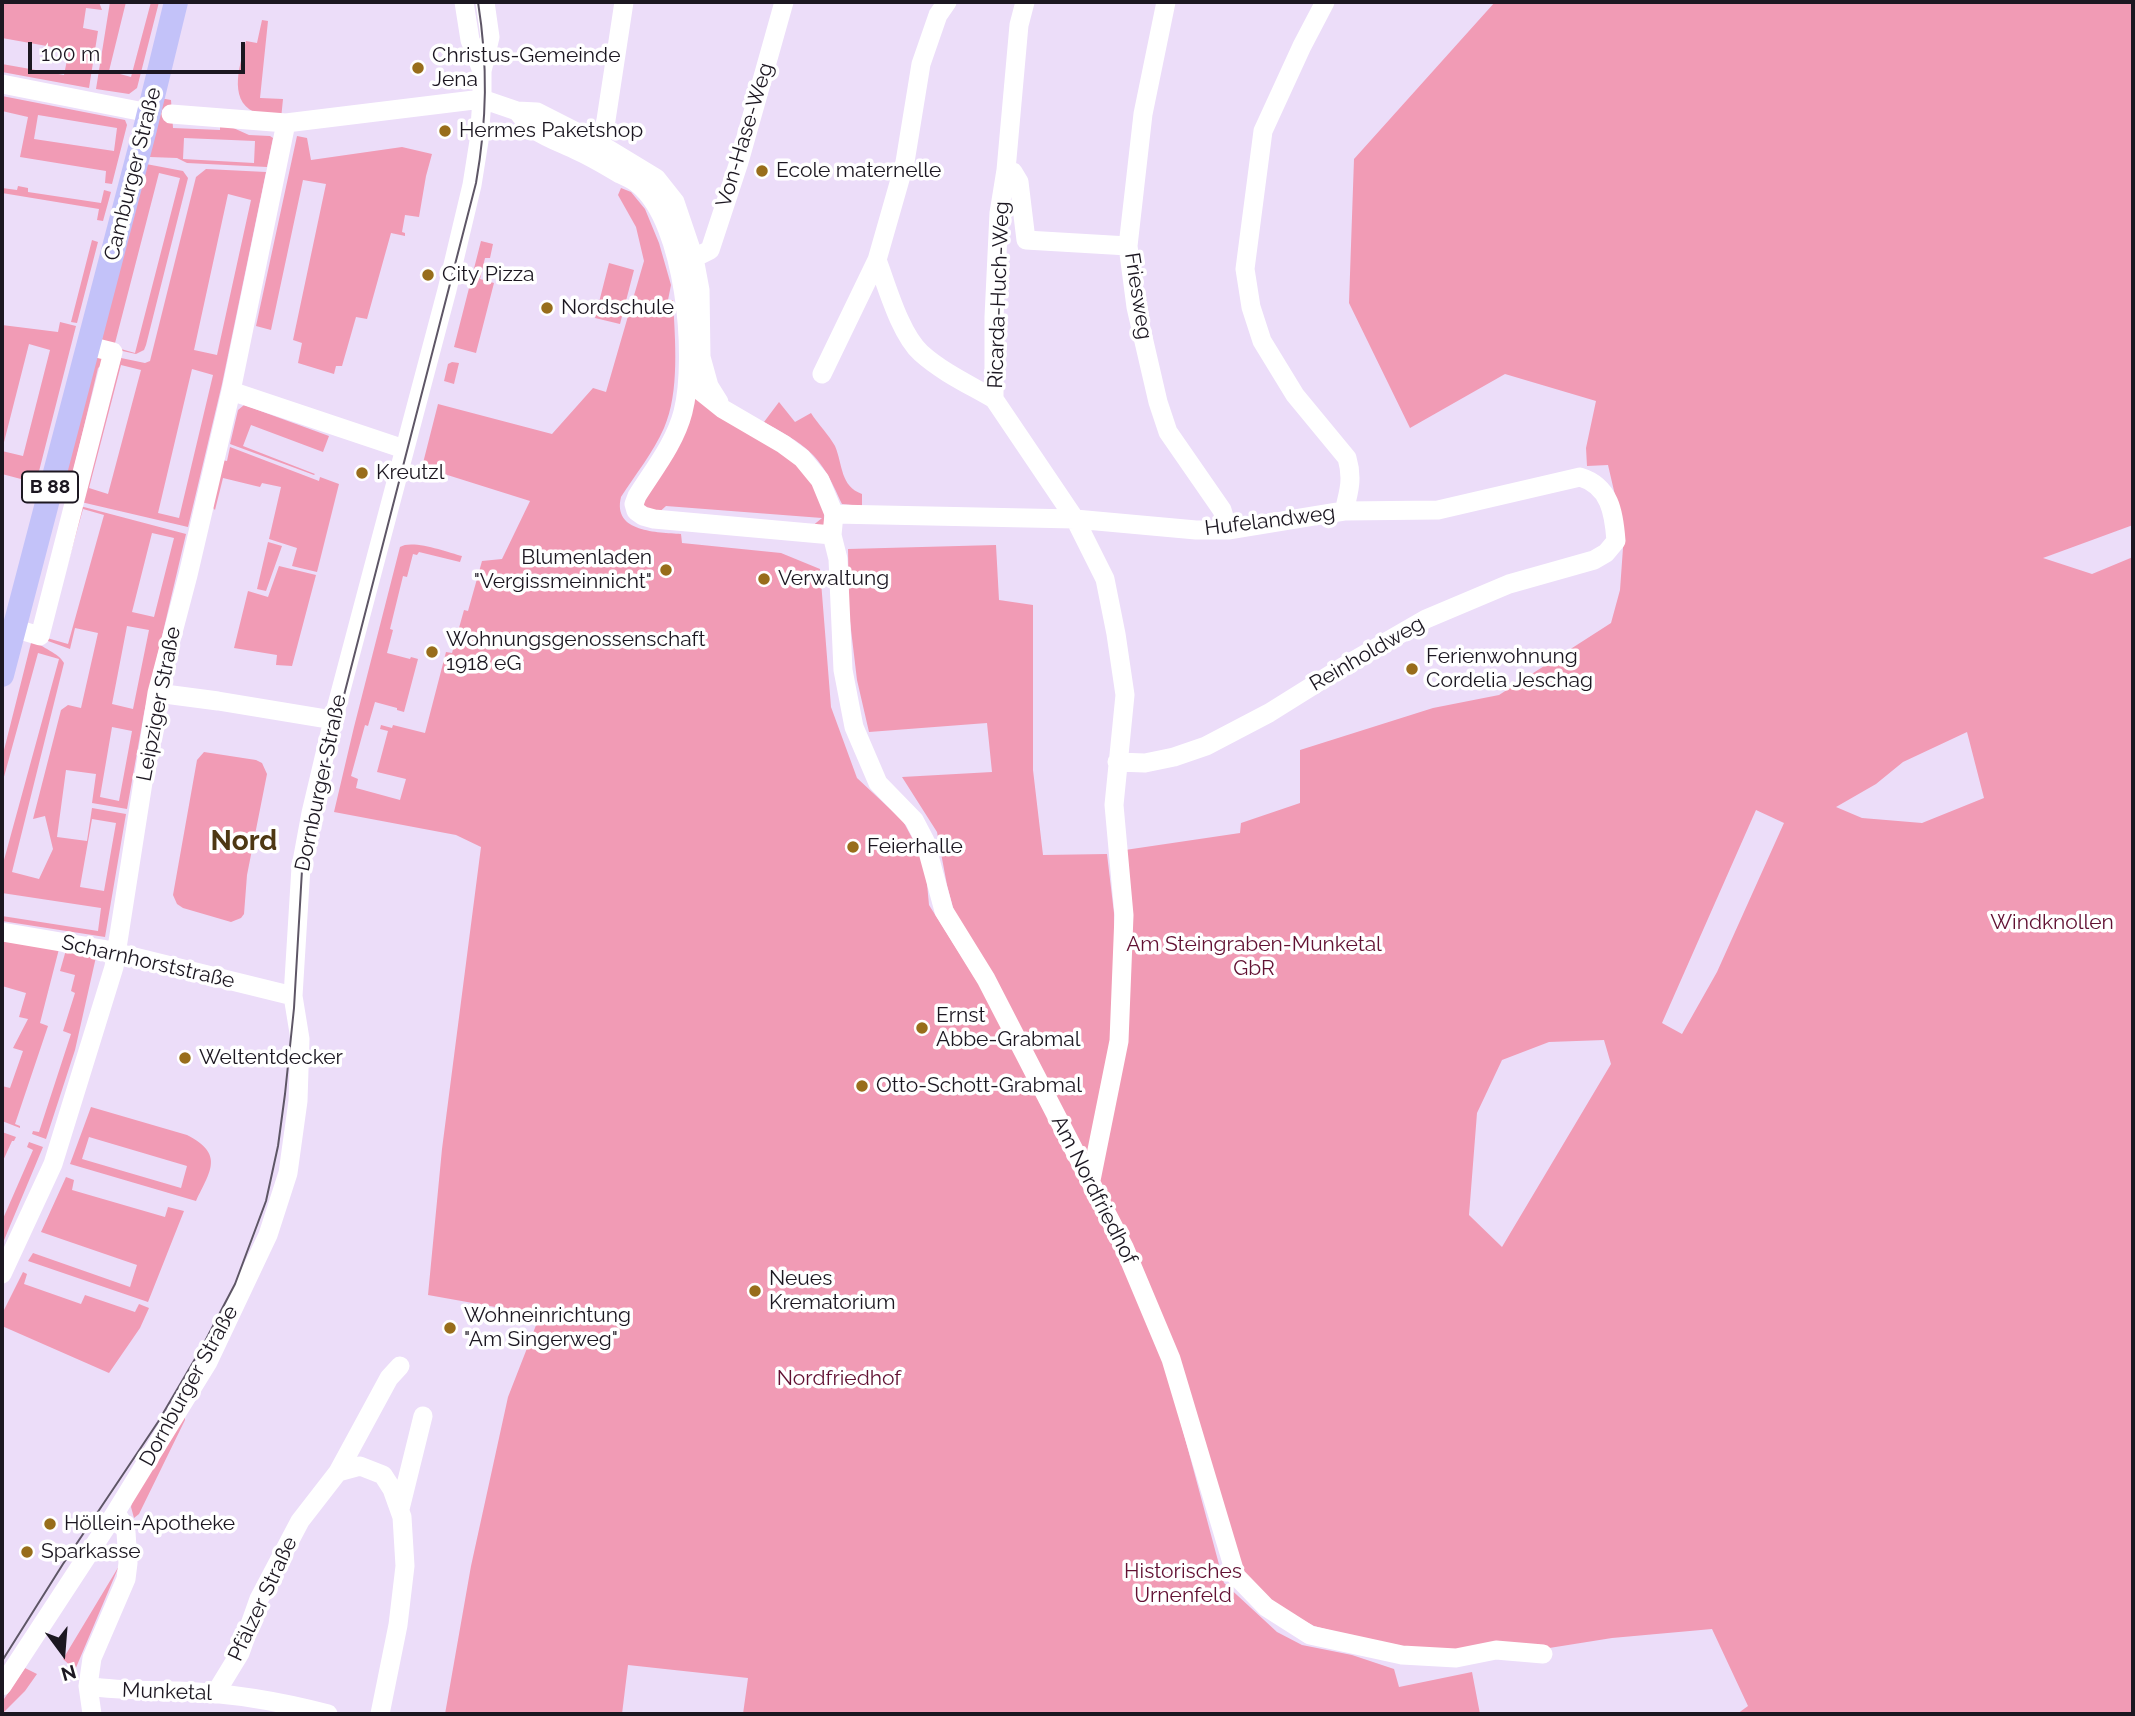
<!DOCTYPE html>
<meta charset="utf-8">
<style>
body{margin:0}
#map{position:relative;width:2135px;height:1716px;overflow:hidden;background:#ecddf9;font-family:Raleway,sans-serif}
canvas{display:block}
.frame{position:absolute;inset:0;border:4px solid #1c1721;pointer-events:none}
.north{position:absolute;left:28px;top:1618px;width:70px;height:70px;-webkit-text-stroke:5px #fff;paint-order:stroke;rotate:164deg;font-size:19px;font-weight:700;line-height:28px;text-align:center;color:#1c1721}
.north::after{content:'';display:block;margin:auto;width:24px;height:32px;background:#1c1721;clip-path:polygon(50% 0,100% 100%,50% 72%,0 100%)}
.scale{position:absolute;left:28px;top:42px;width:217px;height:32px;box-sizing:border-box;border:4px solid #1c1721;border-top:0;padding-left:9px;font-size:21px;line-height:24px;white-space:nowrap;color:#1c1721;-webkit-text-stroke:5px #fff;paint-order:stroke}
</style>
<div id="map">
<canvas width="2135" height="1716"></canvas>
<div class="frame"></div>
<div class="north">N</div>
<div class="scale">100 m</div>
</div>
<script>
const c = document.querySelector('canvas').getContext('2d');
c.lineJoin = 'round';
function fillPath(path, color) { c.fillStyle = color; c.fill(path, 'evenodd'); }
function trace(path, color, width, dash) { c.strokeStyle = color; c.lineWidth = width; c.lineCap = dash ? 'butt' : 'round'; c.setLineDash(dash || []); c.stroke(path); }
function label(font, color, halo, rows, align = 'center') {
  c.font = font + ' Raleway,sans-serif'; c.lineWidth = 7; c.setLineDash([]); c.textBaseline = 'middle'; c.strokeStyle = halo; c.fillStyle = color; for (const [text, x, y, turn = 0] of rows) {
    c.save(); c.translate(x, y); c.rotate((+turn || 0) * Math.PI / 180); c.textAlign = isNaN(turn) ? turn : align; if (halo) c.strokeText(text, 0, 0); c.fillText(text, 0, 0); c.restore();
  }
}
fillPath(new Path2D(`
 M2,2h97l3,8 -16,-2 -3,20 15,3 -9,57 -87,-16v-8l62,11 5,-25 -67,-12z
 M110,2h16l-17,69 22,6 20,-75h8l-22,86 -8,6 -33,-5z
 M1495,2h638v523l-90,33 49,16 41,-17v1157h-396l11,-8 -36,-77 -100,9 -69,11 -135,2 -94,-25 -43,-23 -29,-30 -145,-393 29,-143 -1,-187 115,-17 1,-10 59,-20v-53l133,-42 66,-13 112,-72 9,-33 4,-56 -16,-69 -21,1 -1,-18 10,-47 -91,-27 -95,54 -61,-125 5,-144zM1967,732l17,66 -62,25 -60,-5 -26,-11 40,-23 27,-22zM1756,810l28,13 -67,149 -35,62 -20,-11zM1604,1040l7,24 -109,183 -33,-32 8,-102 25,-53 47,-18z
 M262,20l6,1 -8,77 23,1 -2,20c-8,-2 -19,-3 -27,-7 -27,-13 -13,-50 -8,-71l11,2z
 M2,96l123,24 2,5 -15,59 -7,-1 1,-12 -86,-14 8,-40 -26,-6zM38,115l79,13 -3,23 -80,-12z
 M160,98l11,2 2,28 47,2v-8l29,13 21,1 3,2 -6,29 -80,-4 -10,-5 -27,-1 -2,-3zM184,138l71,3 -1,22 -71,-4z
 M297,136l10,2 4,22 91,-13 30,7 -6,22 -7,41 -14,-2 -3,17 3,1v3l-14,-3 -24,86 -11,-2 -14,49h-6l-2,8 -36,-11 4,-20 -9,-3 33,-156 -23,-4 -32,150 -15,-4z
 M146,164l37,7 5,7 -42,167 -2,5 -8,4 -36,-8zM159,173l21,5 -45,175 -21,-6z
 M206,169l60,3 -44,212 -34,143 -107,-25 40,-144 24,5 5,-2 46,-184zM228,194l23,6 -34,155 -23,-5zM121,365l20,5 -33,124 -19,-6zM192,369l21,6 -34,143 -21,-5z
 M18,186l10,2v4l73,11 3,-13 7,2 -8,29 -6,-1 2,-11 -97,-16v-5l15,2z
 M621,188l10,4 14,17 14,34 12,42 -3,15h5c2,39 7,92 -9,128 -11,25 -29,47 -43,69 -9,36 37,35 60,37l1,9 99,10 39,16 11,138 26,71 46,43 22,41 4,43 51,81 149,285 36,93 59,219 53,49 25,13 50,10 42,14 5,18 73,-15 8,42h-737l5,-36 -120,-13 -6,49h-177l26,-148 37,-169 32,-82 -112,-20 14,-146 39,-302 -25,-12 -122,-23 20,-85 46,-180c12,-8 47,5 62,9l-2,6 -41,-10 -2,3 -4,-1 -6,23 -4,-1 -13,53 3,1 -6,23 23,6 1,-2 7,2 -14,53 -7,-2v-2l-22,-6 -7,24 -3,-1 -14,51 7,3 -2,9 44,12 6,-21 -29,-7 11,-41 -8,-2 1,-4 11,3 1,-3 32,8 21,-81 6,1 12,-43 4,1 14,-50 20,-2 28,-58 -108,-34 16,-63 114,30 41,-46 13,4 38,-131 -8,-34 -18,-32z
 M92,240l6,2 -21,81 -6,-1z
 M481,241l12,3 -3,14h-5l-5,21 14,4 -18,70 -22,-6z
 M609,263l25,7 -14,54 -25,-6z
 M60,322l16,4 -40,157 -34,-9v-23l21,5 27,-106 -21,-6 -27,106v-125l56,7z
 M93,356l16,4 -11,8 -30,125 -5,-1 -3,-4z
 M452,362l7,1 -5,21 -10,-3 4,-17z
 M693,396l92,56 21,22 17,29 2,22 -14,2 11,-9 -156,-12 -11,10 -10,-5 -3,-15z
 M779,402l16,20 16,-9c7,11 18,22 24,33 8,19 5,40 27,48v12l-20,-2c-22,-50 -32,-56 -78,-82z
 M244,405l85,31 -6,16 -72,-27 -8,21 72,28 -1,1 -84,-31 8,-34z
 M230,447l89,34 1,-4 19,7 -22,88 -25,-6 5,-18 -28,-9 12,-52 -19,-4 -2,4 -37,-9 -8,32 -2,-2 9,-48 5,1z
 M80,506l106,28 -42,179 -17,96 -35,-6 4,-29 -30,-4 -9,67 30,4 5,-33 34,6 -21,123 -103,-16v-5l96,15 3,-23 -99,-15v-33h2l55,-201 -21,-6 -36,131v-26l30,-119c10,9 27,14 32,24l-52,209 27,7 14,-30 -8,-33 -12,3 28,-109 7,-5 13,3 17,-75 -23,-5 -5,21 -22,-8 -2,-2zM83,509l21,6 -36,129 -21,-6zM152,533l22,5 -20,79 -22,-5zM127,626l22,4 -16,79 -21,-5zM112,727l20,4 -13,70 -19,-4zM92,819l24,4 -12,68 -24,-4z
 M268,542l14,4 -16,45 -9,-2z
 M996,545l3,55 34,5v165l10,85 64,-1 7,59 1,61 -3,64 -23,123 -134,-246 -8,-30 -10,-53 -35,-55 90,-5 -5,-49 -118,9 -12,-52 -8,-67 -1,-64z
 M279,566l37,9 -24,91 -16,-1 1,-10 -43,-7 14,-57 20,6z
 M204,752l52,8 6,3 5,11 -20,101 -3,39 -3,4 -10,4 -48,-14 -6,-4 -4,-9 24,-135z
 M2,939l57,10 -19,74 8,3 -33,98 5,2v2l-18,-7v-35l8,2 13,-37 -10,-3 15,-29 -9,-2 7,-24 -24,-7z
 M66,950l30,7 -21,93 -29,89 -14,-5 1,-3 6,1 32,-98 -8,-3 12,-38 -4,-2 4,-16 -15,-4z
 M91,1107l96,28c37,19 24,35 9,66l-126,-37zM89,1137l98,29 -6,22 -99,-29z
 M2,1132l14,5 -2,4h-2l-10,22z
 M29,1142l14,5 -41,98v-24l31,-71 -6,-3z
 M66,1177l8,3 -2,10 93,27 3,-10 16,4 -36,91 -120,-41 5,-8 97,34 7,-22 -96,-33z
 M23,1272l4,2 -3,10 57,20 4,-9 50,17 4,-8 10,4 -9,20 -31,45 -107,-47v-12z
 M185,1414v6l-46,94 -5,4 -3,-11 2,-10z
 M119,1566l-44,104 -12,-11z
 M25,1668l12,6 -12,17 -23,23v-12z`), '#f19bb5');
trace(new Path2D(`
 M464,2l6,38 12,31
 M1025,2l-6,23 -13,145 -7,43 -5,104v82l81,120 30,60 11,55 9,61 -11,110 10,110 -5,126 -28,139
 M1166,2l-23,112 -15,132 8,61 22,95 10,30 54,78 6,20
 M1325,2l-23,44 -39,85 -18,138 6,38 11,34 33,54 52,63c6,20 2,34 -3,53
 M2,84l147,29
 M517,111c5,6 11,15 18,19 12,8 26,13 39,19 16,7 31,16 46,25 6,3 14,6 19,11 46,38 58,172 44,227 -8,31 -29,57 -46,84l-3,8 2,7 7,5 11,3 178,16
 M171,114l115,9 196,-24 35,12 20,1 63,32 56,34 19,24 19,56 6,32 1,67 8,29 10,16
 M595,155l5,-11 6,-24 18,-118
 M1006,170l7,2 6,10 7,58 102,6
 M694,258l16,-8 29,-88 45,-160
 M877,260c10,26 23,74 44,93 21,19 49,32 73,46
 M822,374l55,-114 28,-98 16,-98 17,-49 9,-13
 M688,381l35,28 60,35 19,14 18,22 14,34 -2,21 6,24 5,111 11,57 24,56 36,37 11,21 19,70 42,68 138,268 47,112 65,217 30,31 44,28 92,20 54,3 40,-8 47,4
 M231,391l173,58
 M834,514l241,5 121,11h32l116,-19 94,-1 142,-33c30,9 34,36 36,64l-10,12 -12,7 -85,24 -83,35 -85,49 -72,45 -63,33 -32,11 -29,6 -28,-1
 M13,628l27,8 73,-284 -24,-6
 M157,693l61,8 115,19
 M2,932l100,17 191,47
 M2,1274l51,-110 61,-197 43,-274 31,-118 43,-184 55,-268
 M338,1472l22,-6 23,9 9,14 10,28 3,49 -7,59 -18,89
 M400,1509l23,-93
 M2,1686l112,-171 94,-153 60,-127 20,-62 10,-72 2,-62 -7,-43 8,-129 10,-54 22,-93 114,-430 25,-105 7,-44 3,-42v-28l8,-34 -5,-35
 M88,1686c30,5 61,4 91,5 51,2 100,10 149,23
 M215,1694l25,-41 19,-54 41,-78 38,-49 51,-94 11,-12
 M92,1714l-4,-28 4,-28 34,-79 2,-16 -2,-31 -6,-13 -6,-4`), '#fff', 19);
trace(new Path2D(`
 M2,675l143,-546 31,-127`), '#c3c2f9', 24);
trace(new Path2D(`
 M2,1661l61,-97 95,-142 44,-75 33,-63 31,-83 12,-55 7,-52 9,-86 8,-138 7,-39 167,-648c11,-63 12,-118 2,-181`), '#5e5666', 2);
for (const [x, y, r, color] of [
 [418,68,7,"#986d1b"],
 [445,131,7,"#986d1b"],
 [762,171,7,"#986d1b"],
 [428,275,7,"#986d1b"],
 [547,308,7,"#986d1b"],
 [362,473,7,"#986d1b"],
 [666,570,7,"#986d1b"],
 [764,579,7,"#986d1b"],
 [432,652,7,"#986d1b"],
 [1412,669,7,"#986d1b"],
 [853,847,7,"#986d1b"],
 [922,1028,7,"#986d1b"],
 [185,1058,7,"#986d1b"],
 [862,1086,7,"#986d1b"],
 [755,1291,7,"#986d1b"],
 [450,1328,7,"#986d1b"],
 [50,1524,7,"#986d1b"],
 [27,1552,7,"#986d1b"]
]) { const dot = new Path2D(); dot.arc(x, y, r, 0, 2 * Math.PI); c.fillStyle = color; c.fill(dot); trace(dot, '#fff', 2.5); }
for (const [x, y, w] of [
 [50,487,56]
]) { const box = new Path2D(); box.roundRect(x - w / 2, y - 15.5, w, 31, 5); c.fillStyle = '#fff'; c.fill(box); trace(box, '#1c1721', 2); }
label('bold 19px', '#1c1721', null, [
 ["B 88",50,487]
]);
label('21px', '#1c1721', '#fff', [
 ["Christus-Gemeinde",432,56],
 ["Jena",432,80],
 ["Hermes Paketshop",459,131],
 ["Ecole maternelle",776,171],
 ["City Pizza",442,275],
 ["Nordschule",561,308],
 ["Kreutzl",376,473],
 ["Blumenladen",652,558,"right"],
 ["\"Vergissmeinnicht\"",652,582,"right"],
 ["Verwaltung",778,579],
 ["Wohnungsgenossenschaft",446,640],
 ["1918 eG",446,664],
 ["Ferienwohnung",1426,657],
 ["Cordelia Jeschag",1426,681],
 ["Feierhalle",867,847],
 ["Ernst",936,1016],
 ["Abbe-Grabmal",936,1040],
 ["Weltentdecker",199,1058],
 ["Otto-Schott-Grabmal",876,1086],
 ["Neues",769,1279],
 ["Krematorium",769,1303],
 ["Wohneinrichtung",464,1316],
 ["\"Am Singerweg\"",464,1340],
 ["Höllein-Apotheke",64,1524],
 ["Sparkasse",41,1552]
], 'left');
label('21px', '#1c1721', '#fff', [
 ["Von-Hase-Weg",745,135,-73],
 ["Camburger Straße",133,174,-76],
 ["Ricarda-Huch-Weg",999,295,-88],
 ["Friesweg",1138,296,81],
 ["Hufelandweg",1270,521,-7],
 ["Reinholdweg",1367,654,-30],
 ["Leipziger Straße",159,704,-79],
 ["Dornburger Straße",321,783,-78],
 ["Scharnhorststraße",148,962,13],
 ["Am Nordfriedhof",1094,1190,63],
 ["Dornburger Straße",189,1386,-61],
 ["Pfälzer Straße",263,1599,-65],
 ["Munketal",167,1692,2]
]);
label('21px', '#621133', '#fff', [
 ["Windknollen",2052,923],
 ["Am Steingraben-Munketal",1254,945],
 ["GbR",1254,969],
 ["Nordfriedhof",839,1379],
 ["Historisches",1183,1572],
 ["Urnenfeld",1183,1596]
]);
label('bold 28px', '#4e3813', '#fff', [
 ["Nord",244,842]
]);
</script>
